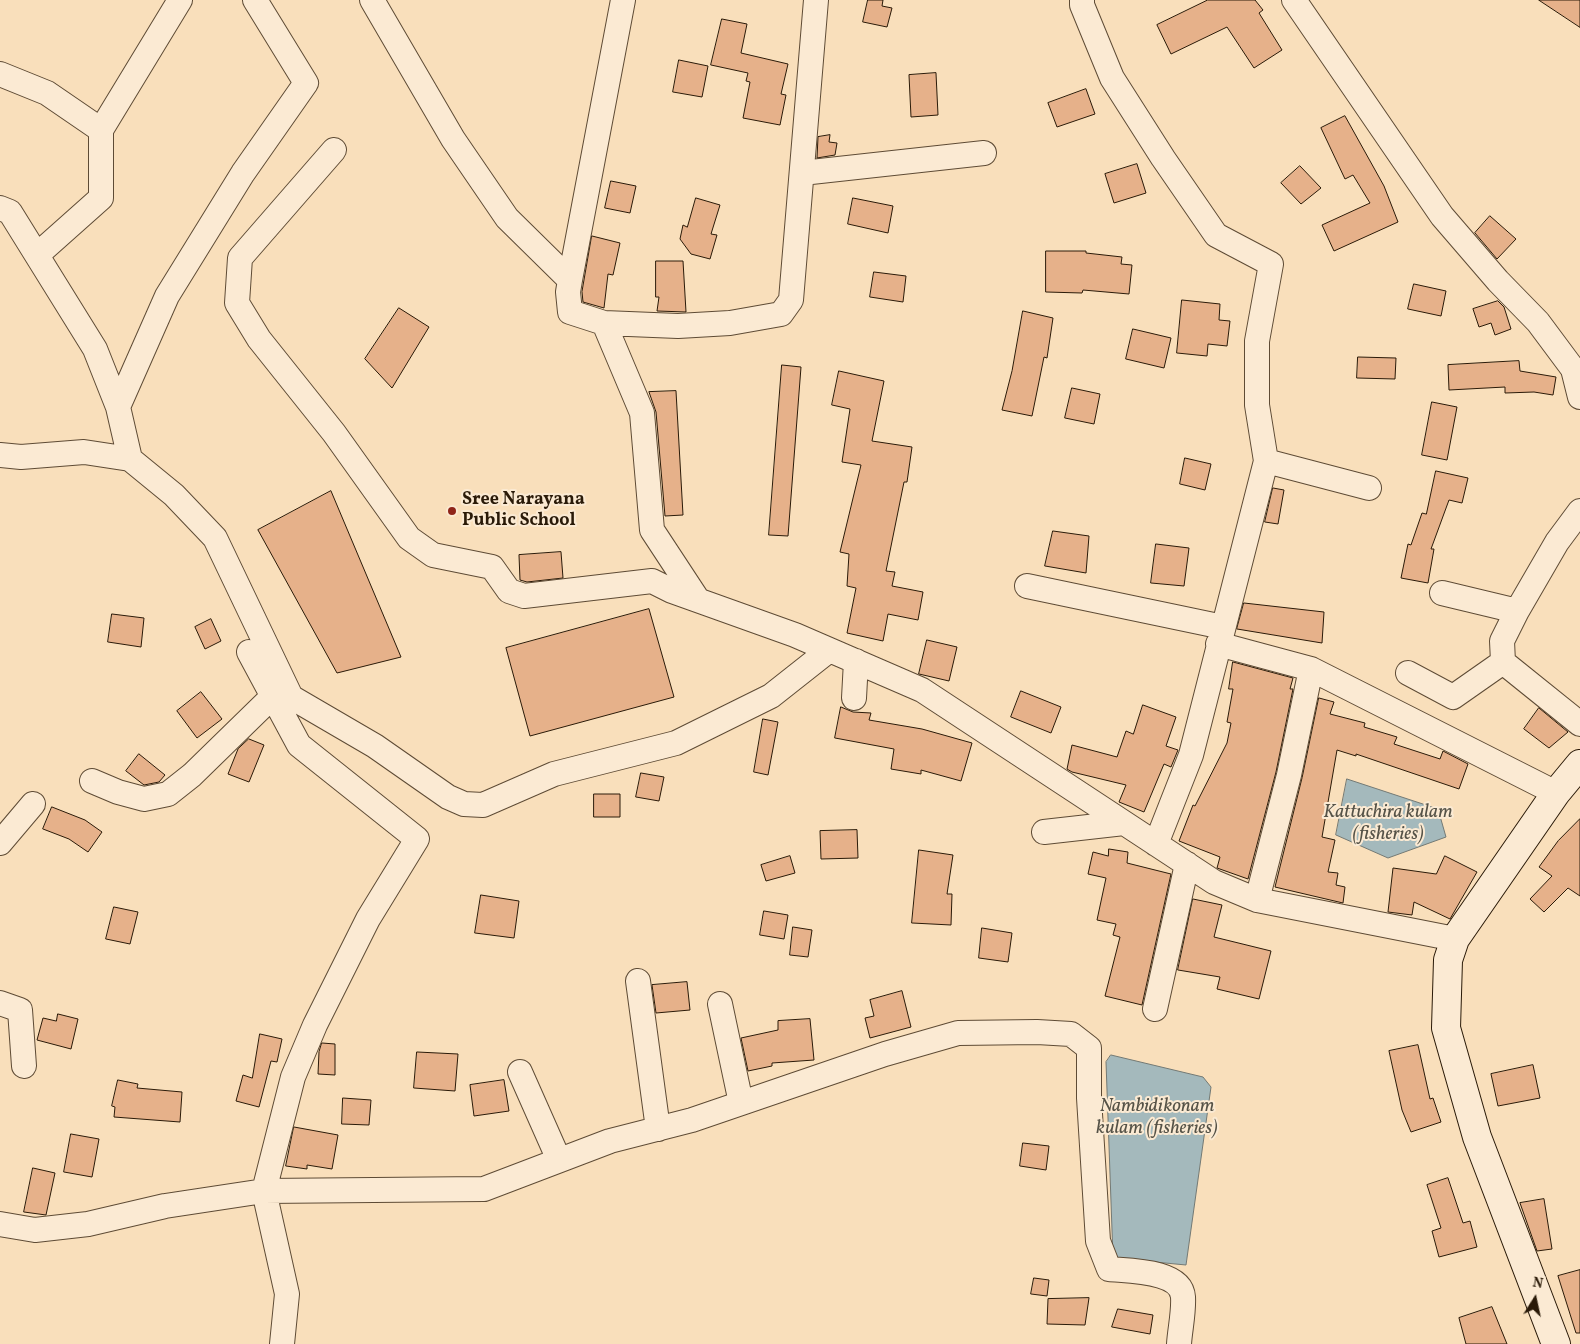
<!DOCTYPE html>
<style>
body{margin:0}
#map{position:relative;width:1580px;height:1344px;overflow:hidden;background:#f9dfbb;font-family:Vollkorn,serif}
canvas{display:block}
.north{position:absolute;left:1510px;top:1274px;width:50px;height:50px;-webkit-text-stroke:4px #fbead3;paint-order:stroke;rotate:10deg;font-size:14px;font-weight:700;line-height:20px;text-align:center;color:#2a1a08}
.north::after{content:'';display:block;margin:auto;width:18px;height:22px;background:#2a1a08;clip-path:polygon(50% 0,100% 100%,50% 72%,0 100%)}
</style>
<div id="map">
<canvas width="1580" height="1344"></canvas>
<div class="north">N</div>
</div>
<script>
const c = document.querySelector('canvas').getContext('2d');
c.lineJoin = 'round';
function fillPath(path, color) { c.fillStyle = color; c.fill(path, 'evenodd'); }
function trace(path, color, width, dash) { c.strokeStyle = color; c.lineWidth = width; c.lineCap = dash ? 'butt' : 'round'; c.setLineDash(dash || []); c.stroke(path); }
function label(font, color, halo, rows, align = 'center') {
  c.font = font + ' Vollkorn,serif'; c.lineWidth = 4; c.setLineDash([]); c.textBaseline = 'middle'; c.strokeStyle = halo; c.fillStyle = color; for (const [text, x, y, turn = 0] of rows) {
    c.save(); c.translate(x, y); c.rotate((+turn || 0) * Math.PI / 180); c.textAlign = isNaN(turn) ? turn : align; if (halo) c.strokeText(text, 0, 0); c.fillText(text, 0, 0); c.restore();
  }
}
const water = new Path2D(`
 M1347,779l91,30 8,28 -58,21 -52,-23z
 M1111,1055l92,22 8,10 -25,178 -73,-7 -7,-196z`);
fillPath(water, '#a4b9bc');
trace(water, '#737974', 1);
const building = new Path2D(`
 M868,0h15l-1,6 10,2 -5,19 -24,-5z
 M1208,0h47l8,10 -4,3 23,37 -28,18 -27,-41 -56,27 -14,-29z
 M1539,0h41v27z
 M722,19l25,5 -6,29 47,11 -7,30 5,1 -6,30 -37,-7 7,-36 -4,-1 2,-8 -37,-8z
 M679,60l29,6 -6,31 -29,-5z
 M936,73l2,42 -27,2 -2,-42z
 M1086,89l9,25 -38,13 -9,-24z
 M1345,116l39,70 14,36 -64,29 -12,-26 48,-22 -17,-28 -8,4 -24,-51z
 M830,135l-1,7 8,1 -2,12 -18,3 1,-21z
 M1137,164l9,29 -32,10 -9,-29z
 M1300,166l21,22 -20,16 -20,-21z
 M611,181l25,5 -6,27 -25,-5z
 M696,198l24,7 -9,29 6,1 -7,24 -19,-5 -11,-15 3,-14 4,2z
 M853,198l40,8 -5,27 -40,-9z
 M1490,216l26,23 -19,20 -22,-26z
 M592,236l28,7 -7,32 -5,-1 -4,34 -21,-6 -1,-10z
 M1046,251h40v2l36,4 -1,7 11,1 -3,29 -46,-4 -1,3 -36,-1z
 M656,261h27l3,51 -29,-1 2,-14h-3z
 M874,272l32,4 -3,26 -33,-5z
 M1414,284l32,7 -5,25 -33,-7z
 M1182,300l38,4 -1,16 11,1 -3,25 -19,-2 -1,12 -30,-3z
 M1498,301l6,6 7,22 -16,6 -4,-12 -12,4 -6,-18z
 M399,308l30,19 -37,61 -27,-29z
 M1023,311l30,7 -6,40 -3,-1 -12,59 -30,-6 10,-39z
 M1133,329l38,9 -7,30 -38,-9z
 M1358,357l38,1 -1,21 -38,-1z
 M1519,361l1,10 36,6 -3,18 -19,-3 -29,1v-6l-56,3 -1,-25z
 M782,365l19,2 -13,169 -19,-1z
 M839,371l45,10 -12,60 40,6 -5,35h-3l-18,89 9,1 -3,14 31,6 -5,28 -30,-6 -5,27 -36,-8 9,-45 -9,-2 2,-32 -9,-2 21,-87 -19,-3 8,-53 -18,-4z
 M1072,388l28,6 -6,30 -29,-6z
 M676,391l7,124 -18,1 -9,-104 -7,-20z
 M1432,402l25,5 -10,53 -25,-5z
 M1185,458l26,6 -6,26 -25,-6z
 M1436,471l32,7 -6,25 -13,-3 -18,49h3l-6,34 -27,-5 7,-34 3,1 11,-32 4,1z
 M1273,488l11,2 -6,34 -13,-2z
 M331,491l70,166 -64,16 -79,-143z
 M1053,531l36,5 -3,37 -41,-7z
 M1156,544l33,4 -5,38 -33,-3z
 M561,552l2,26 -36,4 -7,-2 -1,-25z
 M1244,603l80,9 -2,31 -85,-14z
 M649,609l25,88 -144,39 -24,-88z
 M112,614l32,4 -3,29 -33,-5z
 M211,619l10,22 -16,8 -10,-22z
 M927,640l30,7 -8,34 -30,-7z
 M1233,662l60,16 -3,11h3l-17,83 -28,107 -31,-11 3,-11 -41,-16 14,-36 2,1 32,-63 4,-20 -4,-1 6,-33h-4z
 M1021,691l40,16 -10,26 -40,-16z
 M201,692l21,27 -25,19 -20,-27z
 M1319,698l15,4 -4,12 35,9 -1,4 33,10 -3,7 46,15 3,-8 25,13 -9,25 -103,-35v2l-19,-6 -15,87 13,3 -7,32 10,1 -2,12 9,2 -2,16 -68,-16 27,-109z
 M1143,705l33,12 -10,29 12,4 -7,17 -7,-3 -20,48 -25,-10 7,-17 -54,-13 -5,-3 5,-24 45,12 9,-26 7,3z
 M841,707l12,5 18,1 -2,7 53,9 50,14 -11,38 -40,-11v4l-30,-5 3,-20 -59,-11z
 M1539,708l29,24 -19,16 -25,-19z
 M763,719l15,3 -10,53 -14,-3z
 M249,739l15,6 -15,37 -21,-8 10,-25z
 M139,754l26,21 -6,7 -15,3 -18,-14z
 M641,773l23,4 -5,24 -23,-4z
 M594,794h26v23h-26z
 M52,807l33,13 17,12 -14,20 -19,-13 -26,-10z
 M1580,819v77l-12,-8 -24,24 -14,-13 22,-23 -13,-9 19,-26z
 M857,830l1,28 -37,1 -1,-28z
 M1109,849l19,3 -1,11 44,11 -29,131 -37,-9 15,-59 -7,-2 3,-11 -19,-4 9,-42 -18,-4 5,-22 15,4z
 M919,850l34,5 -6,39h5l-1,31 -39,-2z
 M790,856l5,17 -29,8 -5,-16z
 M1445,856l32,16 -27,47 -36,-17 -2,13 -24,-3 5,-44 43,6z
 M481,895l38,6 -5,37 -39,-5z
 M1193,899l29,6 -8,32 57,14 -12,48 -42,-10 3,-12 -42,-7z
 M114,907l24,5 -8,32 -24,-5z
 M764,911l24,4 -4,24 -24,-4z
 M793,927l19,3 -4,27 -18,-2z
 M982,928l30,5 -4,29 -29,-4z
 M687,982l3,28 -34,3 -4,-28z
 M902,991l9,36 -41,11 -5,-20 9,-2 -4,-16z
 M58,1014l20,5 -7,30 -34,-9 6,-22 13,3z
 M810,1019l4,41 -42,3v3l-24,5 -7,-33 37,-8v-9z
 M260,1034l22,5 -5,23 -6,-1 -12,46 -23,-6 7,-26 9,3z
 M322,1043l13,1v31l-17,-1 1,-22z
 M1418,1045l12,54 3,-1 8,24 -30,10 -9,-22 -13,-59z
 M417,1052l41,2 -3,37 -41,-3z
 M1533,1065l7,33 -42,8 -7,-32z
 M118,1080l20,4 -1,4 45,4 -2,30 -66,-5 1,-10 -3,-1z
 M504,1080l5,31 -35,5 -4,-31z
 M343,1098l28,2 -2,25 -27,-1z
 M294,1127l44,8 -6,34 -25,-4v4l-21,-3z
 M71,1134l28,5 -7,38 -28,-5z
 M1023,1143l26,3 -3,24 -26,-4z
 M33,1168l22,5 -9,42 -22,-3z
 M1448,1178l15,45 7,-2 7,26 -38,10 -7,-26 9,-3 -14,-43z
 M1544,1199l8,50 -15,2 -17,-48z
 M1580,1270v63h-4l-18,-57z
 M1034,1278l15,2 -2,16 -16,-2z
 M1089,1298l-4,27 -38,-1 1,-25z
 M1492,1307l15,37h-41l-7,-26z
 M1118,1309l35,6 -3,19 -38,-7z`);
fillPath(building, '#e6b18a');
trace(building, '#2a1a08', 1);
const minor = new Path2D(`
 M372,0l81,139 54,79 63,62
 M623,0l-53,280 -2,12 2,20 34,11 74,3 52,-3 51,-9 10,-14 25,-300
 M1082,0v5l30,73 51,80 53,77 55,29 -14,77v64l9,56 -75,294 -35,89
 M1294,0l148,216 56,65 40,41 35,47 7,28
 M0,74l47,19 54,37
 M334,150l-94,108 -3,45 22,36 75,94 75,105 24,17 59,12 17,24 15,5 128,-15 20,10 123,44 127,55 292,192 43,18 198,39
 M802,173l182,-20
 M0,208l10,4 85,137 23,58 12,52
 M37,255l64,-57v-68l79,-130
 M604,323l38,90 10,117 46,70
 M118,407l49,-111 76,-123 63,-90 -51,-83
 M0,455l21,2 63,-5 46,7 44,36 41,43 76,159 84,49 73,51 16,7 19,1 71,-31 122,-31 95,-47 57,-45
 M1266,461l103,27
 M1580,511l-23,31 -40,69 -15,30 1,21 77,62
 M1027,586l196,41
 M1442,593l75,18
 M1218,644l93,25 245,124
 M1408,673l45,24 50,-35
 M854,698l2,-37
 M92,781l26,11 26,7 24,-5 24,-19 81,-79
 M1044,832l80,-9
 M0,843l33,-39
 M1257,900l32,-125 22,-106
 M638,981l20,148
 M0,1003l20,7 4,56
 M720,1004l21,99
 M1155,1009l32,-145
 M520,1072l39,88
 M0,1224l35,6 53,-6 77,-18 99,-15 29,-114 22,-52 53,-106 49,-80 -118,-94 -50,-93
 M282,1344l5,-50 -23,-103 220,-2 126,-48 82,-21 193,-66 73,-21 79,-1 34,2 18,14v50l9,143 11,28c20,2 72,1 74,28 1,15 -3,32 -4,47`);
const secondary = new Path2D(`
 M1556,1344l-79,-207 -31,-109 2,-68 7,-21 101,-146 24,-29`);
trace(minor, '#5e4b35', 26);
trace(secondary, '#2a1a08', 30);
trace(minor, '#fbead3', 24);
trace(secondary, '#fbead3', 28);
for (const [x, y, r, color] of [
 [452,511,5,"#8f2418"]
]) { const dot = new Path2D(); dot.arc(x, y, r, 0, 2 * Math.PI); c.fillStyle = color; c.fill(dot); trace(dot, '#fbead3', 2); }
label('bold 18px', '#2a1a08', '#fbead3', [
 ["Sree Narayana",462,501],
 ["Public School",462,522]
], 'left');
label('italic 19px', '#555247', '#fbead3', [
 ["Kattuchira kulam",1388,814],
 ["(fisheries)",1388,836],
 ["Nambidikonam",1157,1108],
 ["kulam (fisheries)",1157,1130]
]);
</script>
